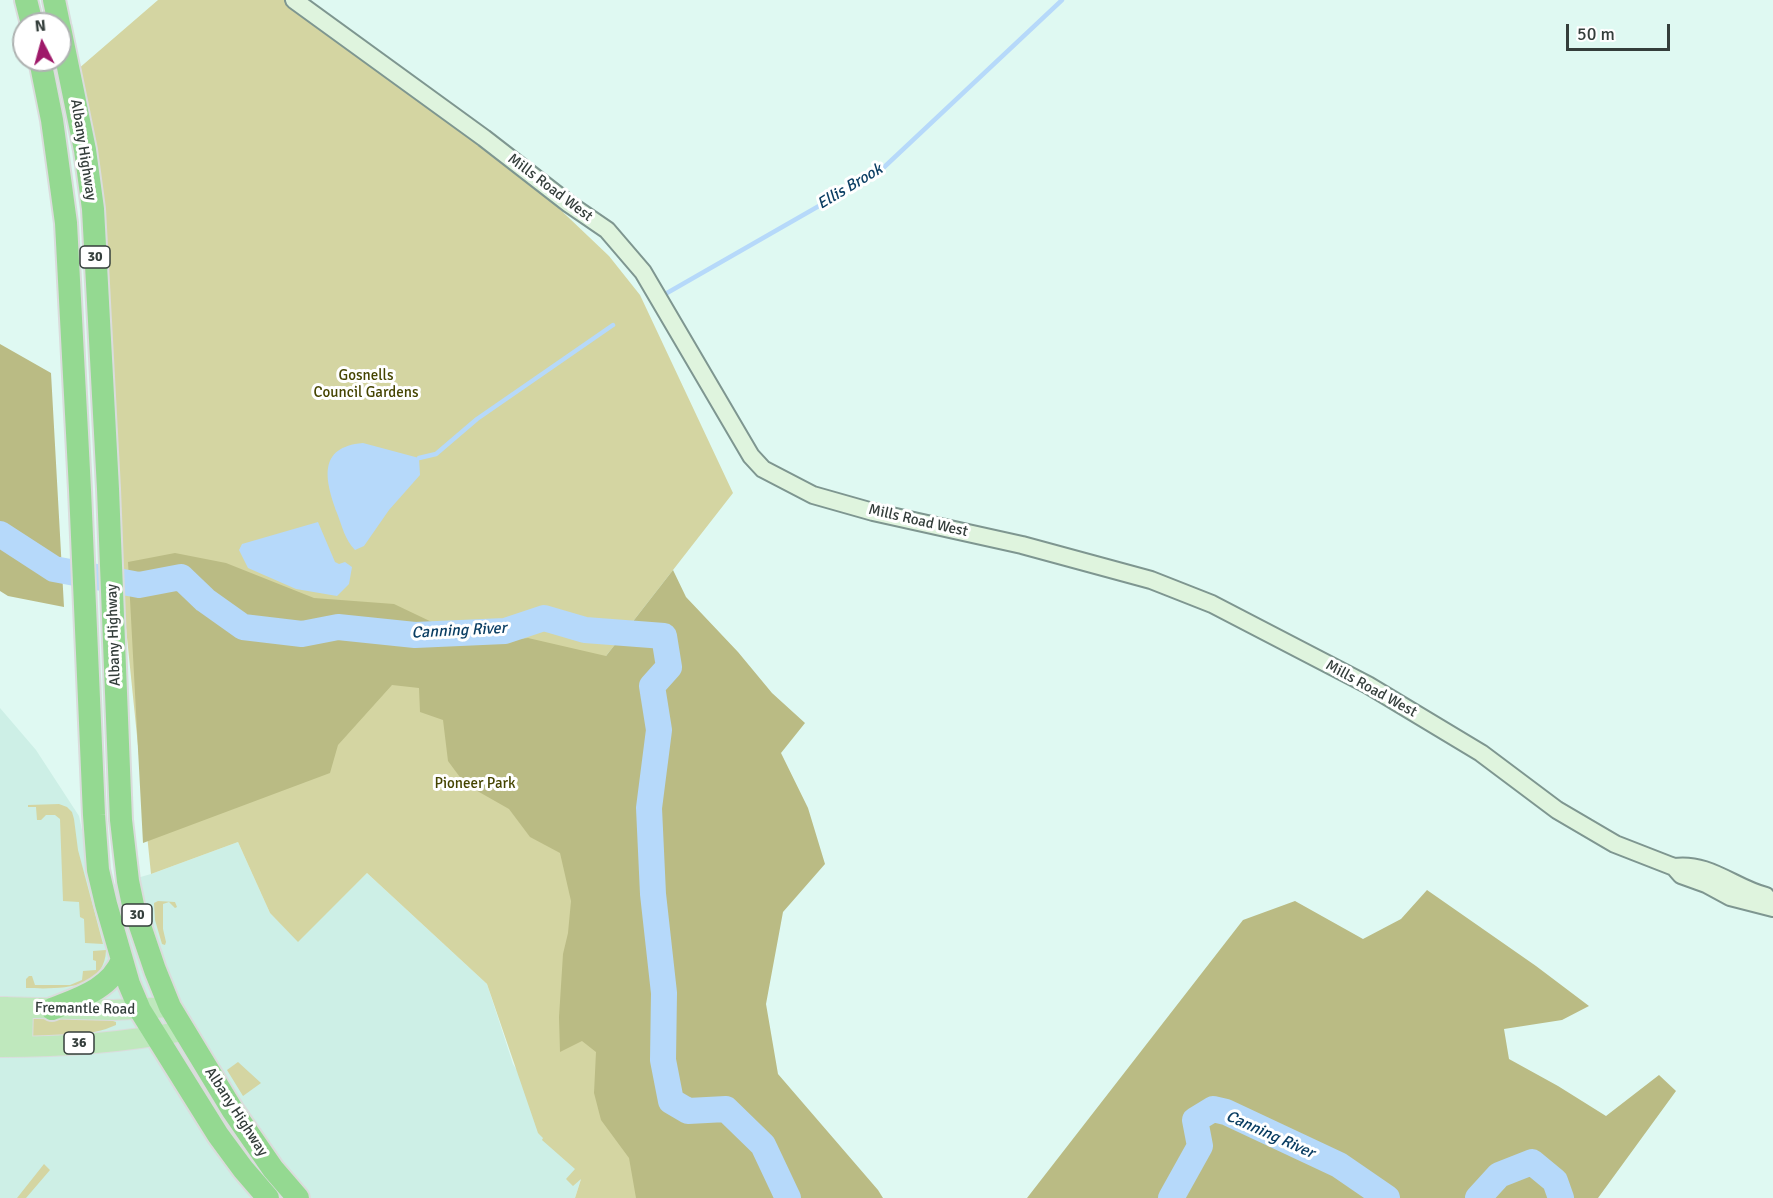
<!DOCTYPE html>
<style>
body{margin:0}
#map{position:relative;width:1773px;height:1198px;overflow:hidden;background:#dff9f2;font-family:Signika,sans-serif}
canvas{display:block}
.north{position:absolute;left:12px;top:12px;width:60px;height:60px;box-sizing:border-box;background:#fff;border:2px solid #aeb2b1;border-radius:50%;rotate:354deg;font-size:16px;font-weight:700;line-height:24px;text-align:center;color:#343e3b}
.north::after{content:'';display:block;margin:auto;width:21px;height:27px;background:#9e1969;clip-path:polygon(50% 0,100% 100%,50% 72%,0 100%)}
.scale{position:absolute;left:1566px;top:24px;width:104px;height:27px;box-sizing:border-box;border:3px solid #343e3b;border-top:0;padding-left:8px;font-size:18px;line-height:21px;white-space:nowrap;color:#343e3b;-webkit-text-stroke:4px #fff;paint-order:stroke}
</style>
<div id="map">
<canvas width="1773" height="1198"></canvas>
<div class="north">N</div>
<div class="scale">50 m</div>
</div>
<script>
const c = document.querySelector('canvas').getContext('2d');
c.lineJoin = 'round';
function fillPath(path, color) { c.fillStyle = color; c.fill(path, 'evenodd'); }
function trace(path, color, width, dash) { c.strokeStyle = color; c.lineWidth = width; c.lineCap = dash ? 'butt' : 'round'; c.setLineDash(dash || []); c.stroke(path); }
function label(font, color, halo, rows, align = 'center') {
  c.font = font + ' Signika,sans-serif'; c.lineWidth = 6; c.setLineDash([]); c.textBaseline = 'middle'; c.strokeStyle = halo; c.fillStyle = color; for (const [text, x, y, turn = 0] of rows) {
    c.save(); c.translate(x, y); c.rotate((+turn || 0) * Math.PI / 180); c.textAlign = isNaN(turn) ? turn : align; if (halo) c.strokeText(text, 0, 0); c.fillText(text, 0, 0); c.restore();
  }
}
fillPath(new Path2D(`
 M0,708l36,42 43,66 16,74 56,-16 87,-32 32,71 28,28 69,-68 120,111 26,80 69,111 -7,23h-575z`), '#cdefe6');
fillPath(new Path2D(`
 M158,0h137l211,158 103,98 31,39 93,198 -127,163 156,542h-187l6,-19 -8,7 -7,-7 9,-10 -33,-29 1,-2 -5,-5 -51,-149 -120,-111 -69,69 -28,-29 -32,-71 -87,32 -81,-798z
 M59,804l8,3 5,5 2,7 4,31 25,94 -18,-1 -1,-24 -4,-2 -1,-15 -16,-1 -3,-82 -5,-4h-9l-5,5h-4l-1,-13h-8v-2z
 M158,901l17,1 2,5 -2,1 -6,-6 -6,2v25l3,13 -1,3 -3,-1 -7,-24 -1,-17z
 M106,950c-1,41 -50,39 -80,38v-9l3,-3h3l3,9h35l12,-5 1,-9 13,-1v-9l-3,-1v-9z
 M28,1018l82,2 6,2v3c-26,12 -59,11 -88,12z
 M238,1062l23,21 -18,13 -16,-26z
 M44,1164l6,6 -24,28h-9z`), '#d4d5a2');
fillPath(new Path2D(`
 M0,344l51,29 13,234 -56,-11 -8,-5z
 M175,553l51,10 88,35 80,6 84,40 50,-6 78,18 67,-86 13,27 52,55 34,41 33,30 -24,30 27,55 17,56 -42,48 -17,92 12,70 100,116 5,8h-247l-7,-40 -28,-38 -7,-27 2,-41 -14,-11 -22,11 -1,-35 4,-63 5,-21 3,-32 -11,-48 -30,-16 -21,-28 -44,-25 -17,-23 -5,-41 -23,-8 -1,-24 -27,-3 -54,60 -8,28 -187,70 -15,-281z
 M1427,890l109,76 53,40 -27,14 -58,9 5,30 49,27 48,30 53,-41 17,16 -78,107h-571l216,-278 52,-19 68,38 38,-20z`), '#babb84');
fillPath(new Path2D(`
 M363,443l56,15 1,17 -31,35 -25,36 -9,4c-10,-10 -13,-24 -18,-37 -12,-33 -20,-66 26,-70z
 M318,522l17,40 4,2 6,-2 7,5 -3,17 -12,12 -41,-7 -48,-21 -9,-18 3,-6z`), '#b6d9fa');
trace(new Path2D(`
 M667,293l213,-122 182,-171
 M419,458l17,-4 41,-35 136,-94`), '#b6d9fa', 4.5);
trace(new Path2D(`
 M0,534l54,35 85,16 42,-8 24,23 38,27 59,7 36,-7 77,8 90,-4 39,-13 41,12 79,6 5,31 -17,19 7,44 -10,78 4,86 11,99 -1,67 8,41 17,10 38,-2 37,36 25,53
 M1171,1198l29,-52 -5,-26 18,-11 13,3 113,53 48,33
 M1478,1198l21,-23 33,-13 23,19 6,17`), '#b6d9fa', 26);
const secondary = new Path2D(`
 M294,0l190,138 85,66 38,26 36,42 108,184 12,13 50,26 60,17 149,33 129,35 61,24 156,81 113,68 76,57 58,34 59,23 7,8 25,9 24,13 43,11
 M1674,867c35,-5 60,21 92,29`);
const primary = new Path2D(`
 M0,1007l114,3 56,-3
 M22,1046l1,-38
 M0,1047c58,0 127,-5 183,-16
 M5,1047l1,-40`);
const highway = new Path2D(`
 M26,0l6,24
 M54,0l5,24
 M60,28l25,122 8,59 15,280 13,331 7,61 5,24 22,65 15,37 63,104 40,58 25,29
 M40,60l12,60 14,103 14,267 14,325 4,55 8,34 23,80 11,26 78,125 25,34 25,29
 M52,1009c27,-11 58,-20 70,-49`);
trace(secondary, '#7e9690', 20);
trace(primary, '#dadcdc', 22);
trace(highway, '#dadcdc', 26);
trace(secondary, '#dff4de', 16);
trace(primary, '#bfe8bd', 20);
trace(highway, '#94d991', 22);
for (const [x, y, w] of [
 [95,257,30],
 [137,915,30],
 [79,1043,30]
]) { const box = new Path2D(); box.roundRect(x - w / 2, y - 11, w, 22, 4.5); c.fillStyle = '#fff'; c.fill(box); trace(box, '#343e3b', 1.5); }
label('bold 14px', '#343e3b', null, [
 ["30",95,257],
 ["30",137,915],
 ["36",79,1043]
]);
label('15px', '#343e3b', '#fff', [
 ["Albany Highway",83,150,81],
 ["Mills Road West",550,188,37],
 ["Mills Road West",918,521,13],
 ["Albany Highway",114,635,-92],
 ["Mills Road West",1371,689,29],
 ["Fremantle Road",85,1009,1],
 ["Albany Highway",236,1112,57]
]);
label('15px', '#454400', '#fff', [
 ["Gosnells",366,376],
 ["Council Gardens",366,393],
 ["Pioneer Park",475,784]
]);
label('italic 16px', '#0b3e63', '#fff', [
 ["Ellis Brook",850,187,-31],
 ["Canning River",459,631,-3],
 ["Canning River",1270,1135,24]
]);
</script>
